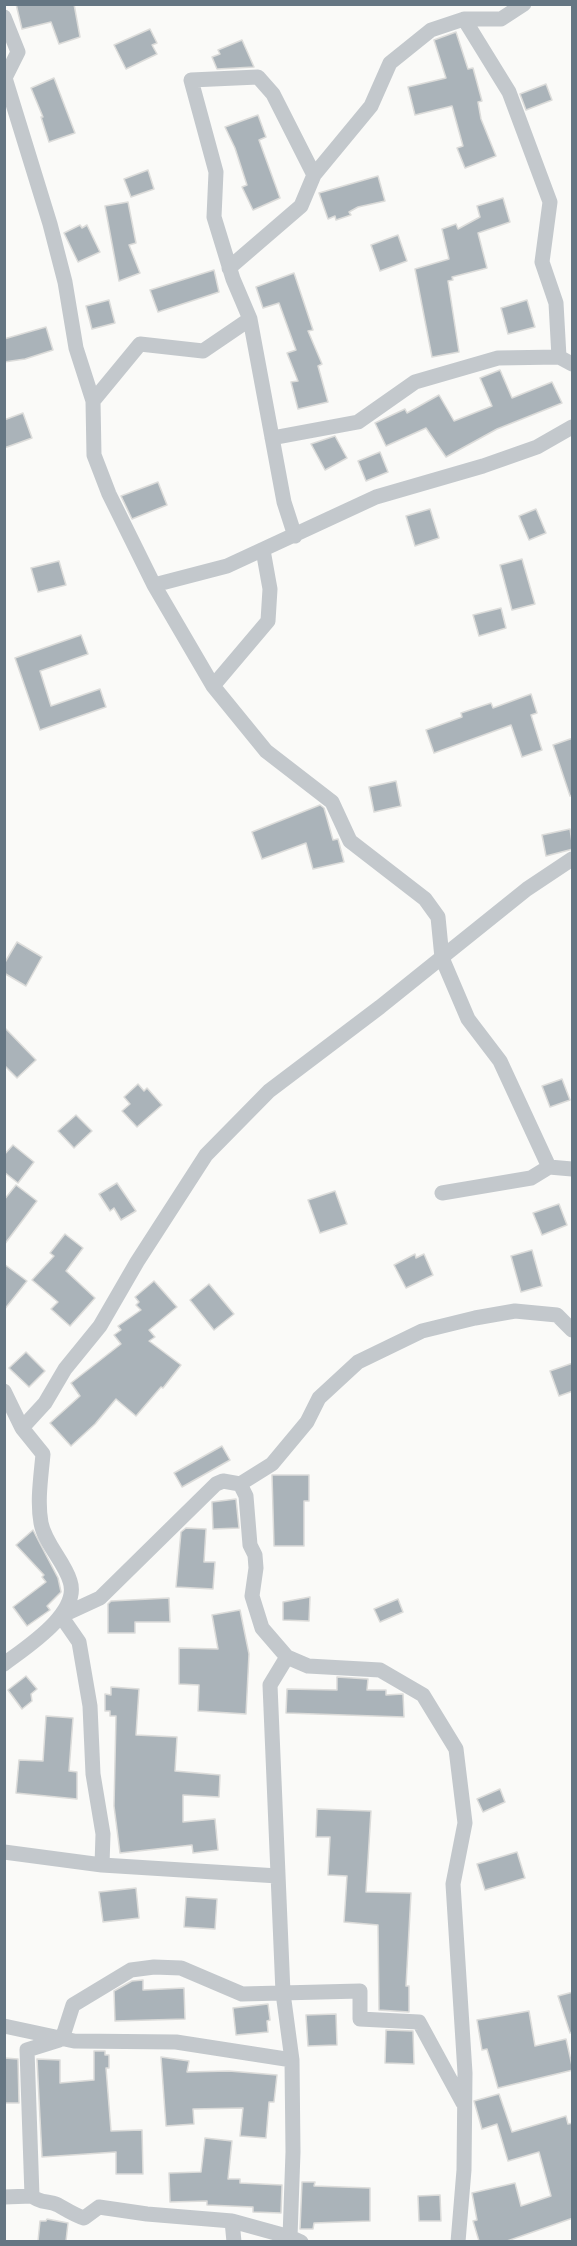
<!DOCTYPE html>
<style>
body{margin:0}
#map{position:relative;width:577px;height:2246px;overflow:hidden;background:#fafaf8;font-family:"Space Grotesk",sans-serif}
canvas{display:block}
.frame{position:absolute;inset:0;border:6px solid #657683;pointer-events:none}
</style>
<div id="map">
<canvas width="577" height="2246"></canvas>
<div class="frame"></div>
</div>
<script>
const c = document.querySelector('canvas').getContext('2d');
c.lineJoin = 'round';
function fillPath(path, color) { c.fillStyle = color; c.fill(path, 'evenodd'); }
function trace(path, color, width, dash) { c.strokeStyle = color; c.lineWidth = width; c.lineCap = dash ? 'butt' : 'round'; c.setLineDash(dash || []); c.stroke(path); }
const building = new Path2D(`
 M16,4h58l6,33 -21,7 -8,-22 -29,7z
 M150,29l7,14 -5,2 5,9 -31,15 -12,-24z
 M456,32l12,37 5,-1 9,33 -4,1 3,17 15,37 -31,12 -8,-20 6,-2 -11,-40 -37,9 -7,-28 38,-9 -12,-38z
 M242,40l12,27 -37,2 -5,-12 8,-3 -2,-4z
 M54,78l21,55 -26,9 -8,-25h2l-12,-29z
 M546,84l6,16 -26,10 -6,-16z
 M258,115l8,22 -7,3 21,58 -27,12 -11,-23 5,-2 -12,-37 -10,-21z
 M148,170l6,19 -23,8 -7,-18z
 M378,176l7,25 -27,6 -9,5 2,3 -15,5 -1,-4 -7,3 -9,-26z
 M503,198l7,24 -32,11 9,35 -35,9 1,3 -5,1 11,71 -27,5 -17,-88 34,-10 -7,-30 14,-5 2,5 22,-12 -3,-11z
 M128,202l8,41 -7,2 11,28 -21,8 -14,-75z
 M80,225l2,3 5,-3 13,27 -22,10 -14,-29z
 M398,235l9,26 -27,10 -9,-26z
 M214,270l5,22 -61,20 -8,-22z
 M294,273l19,57 -5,1 14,33 -4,2 10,36 -30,7 -7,-27 7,-1 -11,-28 9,-3 -17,-47 -16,5 -7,-21z
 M109,300l6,23 -23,6 -6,-23z
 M527,300l8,27 -27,7 -7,-26z
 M46,327l7,23 -28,9 -21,3v-23z
 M500,370l12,28 40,-16 10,21 -65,26 -51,28 -20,-29 -40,18 -11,-23 30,-14 2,4 32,-18 15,26 38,-15 -12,-28z
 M23,413l9,25 -28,10v-28z
 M335,436l12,22 -22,12 -14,-26z
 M380,452l8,20 -22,9 -8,-20z
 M158,482l9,23 -35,14 -11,-23z
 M430,509l9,29 -24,8 -9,-30z
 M536,509l10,24 -17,7 -10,-24z
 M522,559l13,45 -23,6 -12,-45z
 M59,561l7,24 -28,7 -7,-24z
 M501,608l5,20 -27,8 -6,-21z
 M81,635l7,19 -48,17 11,35 49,-17 6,18 -66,23 -25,-72z
 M531,694l6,19 -6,2 11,35 -20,7 -11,-32 -77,28 -8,-23 36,-13 -1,-4 30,-10 2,5z
 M573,738v57l-3,1 -17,-51z
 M396,781l5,25 -27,6 -5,-25z
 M320,805l4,3 9,32 5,-1 6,23 -31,7 -7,-26 -44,16 -10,-27z
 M570,829l3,20 -27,7 -4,-21z
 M17,942l25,15 -16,29 -22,-13v-9z
 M4,1027l32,33 -19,18 -13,-13z
 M562,1079l8,21 -20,7 -8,-21z
 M138,1084l6,7 3,-3 15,17 -25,22 -15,-16 8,-7 -6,-7z
 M76,1115l16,16 -18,17 -16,-17z
 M13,1145l21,17 -16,21 -14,-11v-17z
 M117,1183l19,28 -15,9 -7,-12 -4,3 -11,-17z
 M16,1185l21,16 -33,44v-45z
 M335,1191l12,33 -27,9 -12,-33z
 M559,1204l8,21 -25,10 -9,-22z
 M65,1234l18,14 -17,23 29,27 -25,28 -19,-17 7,-7 -26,-22 22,-24 -4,-3z
 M532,1250l10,36 -21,6 -10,-36z
 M415,1254l1,4 8,-4 9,21 -27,13 -12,-23z
 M4,1264l23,17 -23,29z
 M154,1281l23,26 -28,23 6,7 -6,4 32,24 -18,23 -2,-1 -25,29 -20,-17 -21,25 -24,22 -21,-23 30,-27 -9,-13 50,-39 -7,-9 7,-5 -3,-4 23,-16 -5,-5 3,-3 -4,-5z
 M209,1284l25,30 -20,16 -24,-30z
 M26,1352l19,19 -16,16 -20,-19z
 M573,1363v28l-14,5 -9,-25z
 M222,1446l8,14 -48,27 -8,-14z
 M272,1475h37v26h-5v45h-30z
 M236,1499l3,29 -26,1 -1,-27z
 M186,1528l20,1 -2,33h11l-2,27 -37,-2 5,-55z
 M33,1530l25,48 3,14 -14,14 3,4 -23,16 -14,-19 33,-25 -4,-5 2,-2 -28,-30z
 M310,1597l-1,24 -26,-1v-18z
 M169,1598l1,24h-35v11h-27v-29l3,-3z
 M398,1599l5,13 -23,10 -6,-13z
 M240,1610l9,44 -3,60 -48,-3 1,-26 -20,-1v-36l39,1 -6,-34z
 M26,1676l11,13 -6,5 1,7 -10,8 -14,-19z
 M337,1677l31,2 -1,11h19v5l17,-1 1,23 -118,-4 1,-24 50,1z
 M111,1687l28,2 -3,46 41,2 -2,34 45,4 -1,22 -36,-2v27l32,-3 3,31 -25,3 -1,-8 -72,8 -6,-47 2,-90h-6v-5h-5v-17l6,1z
 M46,1716l27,2 -4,53 8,1v27l-61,-6 3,-33 24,1z
 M500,1789l5,13 -22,10 -6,-13z
 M317,1809l54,2 -5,81 45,1 -5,93h3v26l-30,-2 -1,-85 -34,-3 3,-46 -19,-1 2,-38h-14z
 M517,1852l8,26 -40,12 -8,-26z
 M136,1888l3,30 -36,4 -4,-30z
 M186,1897l31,2 -2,30 -31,-2z
 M143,1980v10l41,-2 1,31 -70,2 -1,-30 18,-10z
 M573,1992v40l-3,1 -12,-37z
 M268,2004l2,16 -3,1 1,11 -32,3 -3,-27z
 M529,2011l6,35 31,-7 7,31 -75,18 -11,-39 -5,1 -5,-30z
 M336,2014l1,31 -29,1 -2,-31z
 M386,2030l27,1 1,33 -29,-1z
 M94,2051h11v4h4v13h-3l5,63 31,-1 1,44h-27v-22l-74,5 -5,-98 23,1v23l34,-3z
 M161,2057l28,4 -2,11 42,-1 48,4 -3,27h-5l-3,36 -26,-2 3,-28 -50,1 1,15 -28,2z
 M4,2058l14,1 1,44h-15z
 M499,2094l13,38 54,-16 2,8 5,-1v95l-66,23h-28l-6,-20 4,-1 -5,-27 43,-10 6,23 30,-10 -12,-44 -31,9 -11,-37 -15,5 -8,-28z
 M205,2138l27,3 -4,38h12v4l42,2 -1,28 -28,-1v-5l-46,-2v-4l-37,1 -1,-29 32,-1z
 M302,2182h13l-1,4 56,2v33l-56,2 -1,6h-13z
 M440,2195l1,26h-22l-1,-25z
 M47,2219l21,4 -2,18h-28l2,-20h6z`);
fillPath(building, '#aab3b9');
trace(building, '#dcdcda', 1.5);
trace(new Path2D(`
 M4,17l14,35 -13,26 45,146 15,58 11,66 17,53 1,54 15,39 45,91 73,-19 149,-69 107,-31 54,-19 35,-20
 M464,19h37l23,-15
 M314,175l57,-69 19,-43 41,-33 33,-11 45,73 41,110 -8,60 14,41 3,54 13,7
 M229,268l72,-62 13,-31 -41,-81 -15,-17 -67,3 25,92 -2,45 19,62 17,40 34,183 11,34
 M93,401l47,-57 63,7 47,-32
 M272,438l86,-16 57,-40 83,-24 61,-1
 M263,550l7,39 -2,32 -55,65 53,65 66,51 18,39 75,58 13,18 4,41 26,61 32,42 49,106
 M154,585l59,101
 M442,1193l89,-15 18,-11 23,2
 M4,1391l18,37
 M240,1484l32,-20 35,-42 12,-24 39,-36 64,-31 53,-13 40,-7 42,4 15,15
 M287,1657l-17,28 13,308 9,67 1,92 -3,85 11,5
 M4,1664c21,-16 77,-51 66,-83 -6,-20 -25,-37 -29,-58 -4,-22 0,-46 2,-69l-21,-26 23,-25 20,-34 35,-43 37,-64 69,-107 63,-64 111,-84 147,-118 45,-30
 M4,1852l98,13 1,-31 -10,-60 -3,-68 -11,-64 -18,-26 39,-18 116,-114 7,-3 17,3 6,12 4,49 5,10 1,13 -4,28 10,32 25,29 21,9 72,4 43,25 33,54 9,74 -12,61 12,189 -1,97 -6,72
 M102,1865l176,11
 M4,2026l70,15 102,1 116,18
 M62,2039l11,-34 58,-35 23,-3 27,1 61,26 118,-3v28l59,3 44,81
 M32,2196c9,8 16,4 26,9 9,5 16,10 26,13l15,-11 48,7 85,7 2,21
 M4,2197l28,-1 -5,-146 32,-10
 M232,2221l58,16`), '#c3c8cc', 15);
</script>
